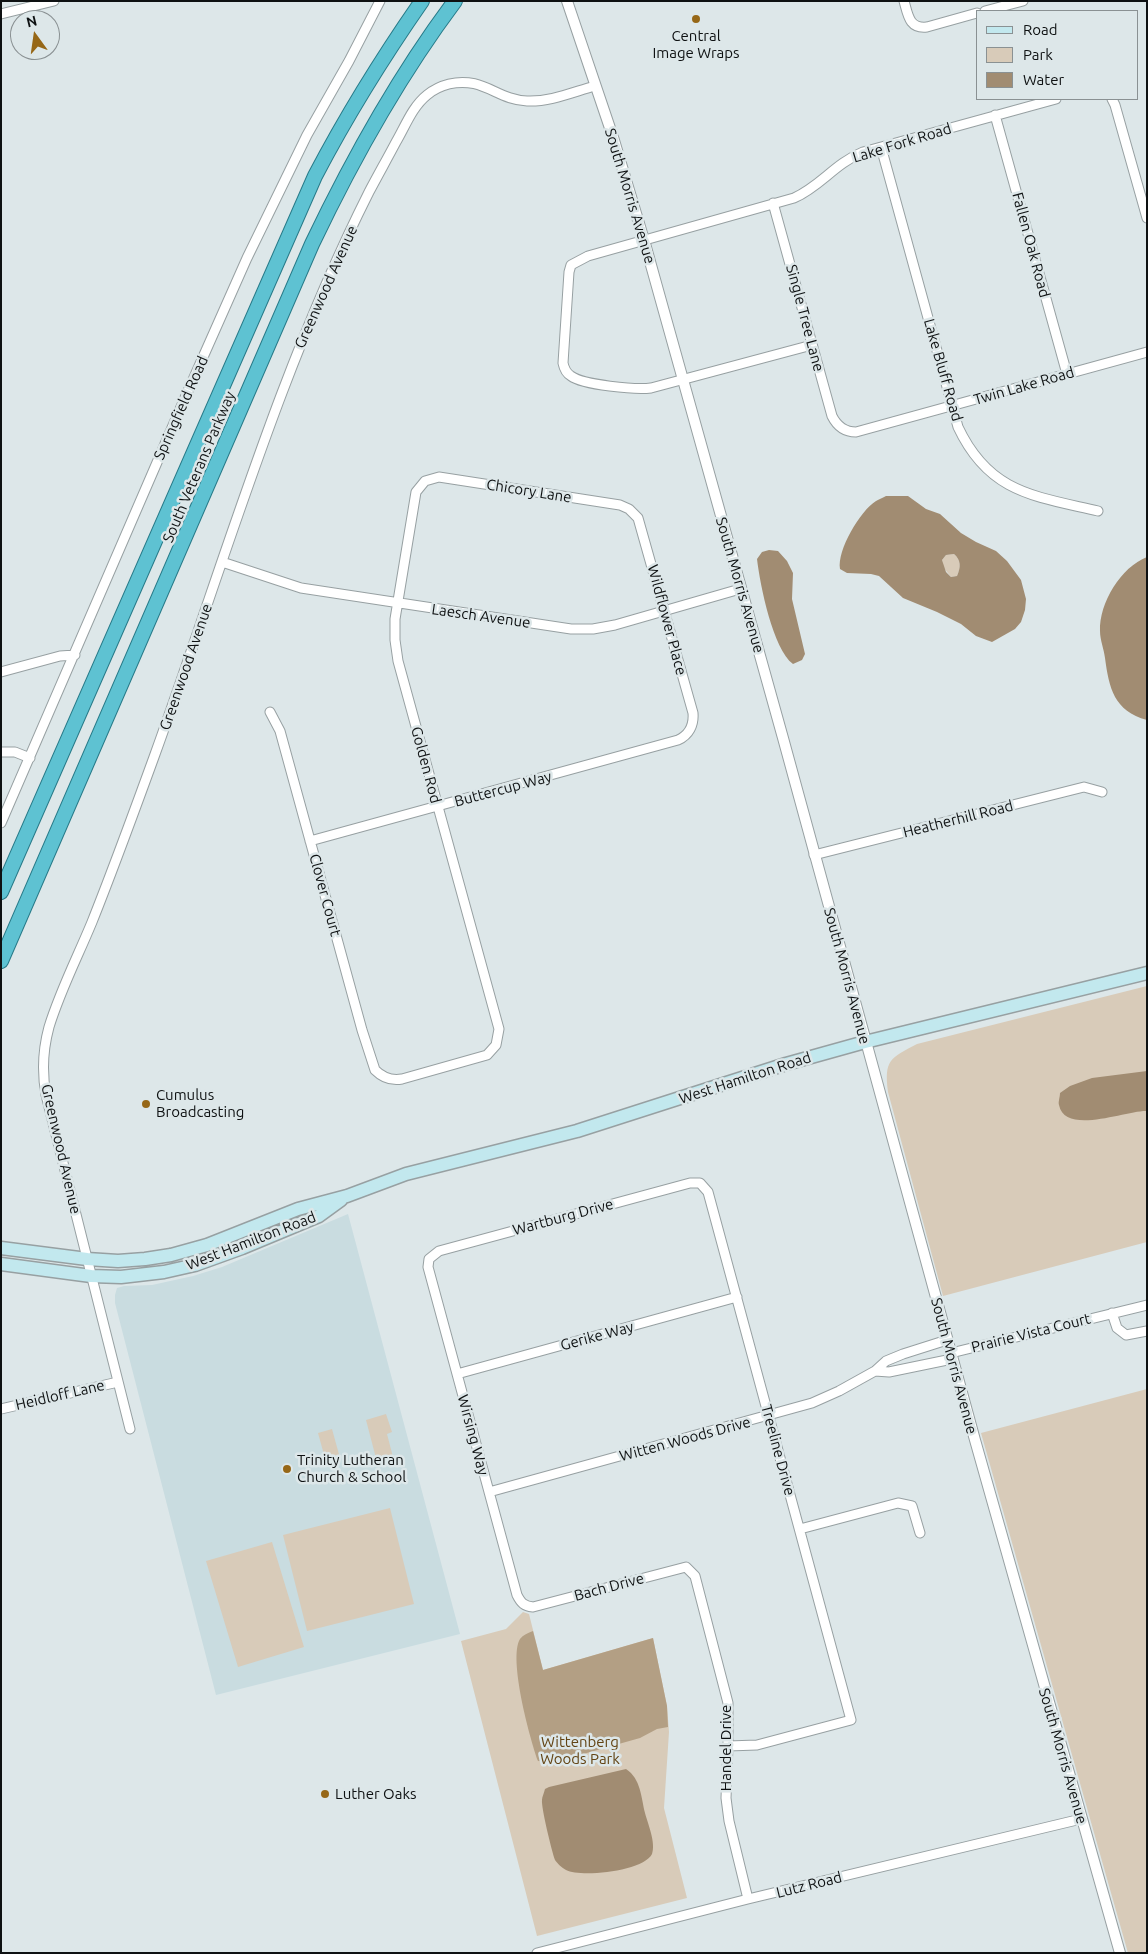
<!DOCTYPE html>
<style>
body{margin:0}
#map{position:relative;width:1148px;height:1954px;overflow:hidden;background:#dde7e9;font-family:Ubuntu,sans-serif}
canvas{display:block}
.frame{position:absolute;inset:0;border:2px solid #0e1112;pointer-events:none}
.legend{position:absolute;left:976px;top:10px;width:162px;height:90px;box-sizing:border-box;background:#dde7e9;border:1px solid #8a9193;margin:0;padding:6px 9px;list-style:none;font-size:15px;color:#0e1112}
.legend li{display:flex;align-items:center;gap:10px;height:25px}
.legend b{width:25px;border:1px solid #8a9193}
.north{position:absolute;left:10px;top:10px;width:50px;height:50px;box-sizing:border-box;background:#dde7e9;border:1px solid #8a9193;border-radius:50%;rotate:346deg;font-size:14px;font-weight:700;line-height:20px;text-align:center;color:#0e1112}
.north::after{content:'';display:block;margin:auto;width:18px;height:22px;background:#966717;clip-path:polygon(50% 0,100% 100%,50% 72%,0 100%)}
</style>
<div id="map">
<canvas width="1148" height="1954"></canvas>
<div class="frame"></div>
<ul class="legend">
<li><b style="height:6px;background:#c2e8ee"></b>Road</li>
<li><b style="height:14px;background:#d8cbb9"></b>Park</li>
<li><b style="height:14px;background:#a18c72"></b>Water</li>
</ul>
<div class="north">N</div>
</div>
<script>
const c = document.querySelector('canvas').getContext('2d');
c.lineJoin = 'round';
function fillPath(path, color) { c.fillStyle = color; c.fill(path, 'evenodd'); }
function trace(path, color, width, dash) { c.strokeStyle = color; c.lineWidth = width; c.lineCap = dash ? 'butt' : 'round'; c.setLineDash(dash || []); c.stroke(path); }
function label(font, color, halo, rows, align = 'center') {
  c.font = font + ' Ubuntu,sans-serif'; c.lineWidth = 5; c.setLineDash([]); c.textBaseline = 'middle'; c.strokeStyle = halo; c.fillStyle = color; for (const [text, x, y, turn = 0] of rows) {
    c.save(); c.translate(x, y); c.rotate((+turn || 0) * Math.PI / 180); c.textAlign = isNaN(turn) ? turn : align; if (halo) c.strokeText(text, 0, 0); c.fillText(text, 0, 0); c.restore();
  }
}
fillPath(new Path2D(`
 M348,1214l112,420 -244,61 -101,-392v-8l2,-7 7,-2 28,-1 41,-9 29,-9z`), '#c9dce0');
fillPath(new Path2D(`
 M954,554c7,6 7,13 3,22l-6,1 -8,-10 -1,-7 4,-5z
 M1147,986v256l-204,54 -55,-204c-4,-32 2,-34 29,-48z
 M1147,1389v564h-19l-147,-520z
 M386,1414l6,18 -5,2 6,23 -16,5 -11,-42z
 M332,1429l8,29 -14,4 -8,-29z
 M390,1508l24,96 -107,27 -24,-96z
 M272,1542l32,105 -66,20 -32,-106z
 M523,1612l6,2 14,56 110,-32 14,68 2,26 -5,76 23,90 -150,38 -76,-295 45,-12z`), '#d8cbb9');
fillPath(new Path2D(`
 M533,1631l10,39 110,-32 14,68 1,21 -11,2 -17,9 -71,20 -21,4 -10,-1c-8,-22 -30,-103 -18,-122 3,-4 8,-6 13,-8z`), '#b39f84');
fillPath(new Path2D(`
 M886,496h22l18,13 14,5 21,19 15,9 20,9 11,10 14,19 5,19 -1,11 -4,12 -6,7 -23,13 -16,-6 -15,-12 -24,-12 -34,-14 -24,-22 -8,-2 -24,-1 -7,-4c-3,-19 20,-58 36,-68 3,-2 7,-3 10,-5zM954,554c7,6 7,13 3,22l-6,1 -5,-5 -4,-12 4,-5z
 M769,550l9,1 9,10 6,12 -1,26 13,55 -3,6 -9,4c-20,-15 -33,-79 -36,-105l5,-7z
 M1147,557v163c-33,-9 -38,-32 -42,-62 -1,-9 -5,-18 -5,-27 -1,-28 21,-64 47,-74z
 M1147,1071v40c-20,-1 -82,25 -88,-6 -1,-3 1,-8 1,-12l10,-7 22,-8z
 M626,1769c15,10 15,28 19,44 3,11 11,30 7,41 -8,17 -71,24 -86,16 -4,-2 -9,-7 -11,-10 -3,-8 -14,-53 -13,-60 0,-3 2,-7 3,-11l4,-2z`), '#a18c72');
const minor = new Path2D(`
 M904,1c4,14 5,28 23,26l50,-14
 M985,11l38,-10
 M1,14l53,-13
 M1112,99l3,6 32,113
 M995,115l72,259
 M881,147l77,280c31,66 76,69 140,84
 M773,203l59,213c5,10 13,16 24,16l291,-80
 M812,345l-161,43c-15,2 -68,-3 -80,-12 -5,-3 -7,-8 -8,-13l6,-91 2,-7 17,-9 206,-58c27,-12 40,-34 69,-46l193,-53
 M222,562l79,26 270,41h22l22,-4 125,-36
 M1,672l59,-16 15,-1
 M270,712l10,19 82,299 13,40c8,8 16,11 27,9l85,-24 9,-10 3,-16 -101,-368 -3,-21v-21l21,-127 9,-11 14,-4 181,28 9,4 9,9 55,195c1,12 -4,22 -15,27l-368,101
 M1,752h14l15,6
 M1,823l183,-423 63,-142 60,-123 42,-74 31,-60
 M814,855l270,-68 18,5
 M1112,1313l5,15 9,7 21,-4
 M951,1353l196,-48
 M875,1371l14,1 63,-13
 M457,1374l280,-77
 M1,1409l117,-27
 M130,1429l-84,-334c-4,-22 -3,-46 3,-68 11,-36 29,-71 43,-105 22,-55 42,-110 62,-165 69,-190 124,-384 215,-565 9,-17 18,-33 27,-50 9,-15 16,-35 31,-47 6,-5 14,-9 22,-11 34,-8 48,16 78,17 23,1 46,-9 68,-15
 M489,1492l323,-89 27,-12 36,-20 11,-10 17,-7 44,-14
 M800,1529l98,-26 14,3 8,27
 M728,1746l29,-1 94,-25 -143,-528 -8,-9h-10l-251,68 -10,8 -1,8 89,328c4,8 7,11 16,12l153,-40 9,9 33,127v43l-2,52 3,23 19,78
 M537,1953l211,-54 333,-80`);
const tertiary = new Path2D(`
 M567,1l46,136 31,103 139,498 192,702 145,513`);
const secondary = new Path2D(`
 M1,1248l86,11 31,2 27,-2 26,-4 36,-10 91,-36 49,-13 59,-22 171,-43 209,-67 79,-22 282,-69
 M1,1264l90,12 30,1 43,-5 31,-7 47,-17 77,-32 22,-16`);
const trunk = new Path2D(`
 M1,892l314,-716c32,-61 68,-119 107,-175
 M1,961l311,-717c41,-86 86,-167 143,-243`);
trace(minor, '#97a0a2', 11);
trace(tertiary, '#97a0a2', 12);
trace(secondary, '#97a0a2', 15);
trace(trunk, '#277a88', 16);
trace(minor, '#fff', 9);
trace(tertiary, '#fff', 10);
trace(secondary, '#c2e8ee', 12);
trace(trunk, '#5ec2d2', 14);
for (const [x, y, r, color] of [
 [696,19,5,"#966717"],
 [146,1104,5,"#966717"],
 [287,1469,5,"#966717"],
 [325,1794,5,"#966717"]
]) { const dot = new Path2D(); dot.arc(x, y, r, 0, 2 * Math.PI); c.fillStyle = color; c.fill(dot); trace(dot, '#dde7e9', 2); }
label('15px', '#0e1112', '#dde7e9', [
 ["Central",696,36,"center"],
 ["Image Wraps",696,53,"center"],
 ["Cumulus",156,1095],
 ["Broadcasting",156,1112],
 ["Trinity Lutheran",297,1460],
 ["Church & School",297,1477],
 ["Luther Oaks",335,1794]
], 'left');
label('15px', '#0e1112', '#dde7e9', [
 ["Lake Fork Road",902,143,-17],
 ["South Morris Avenue",630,196,73],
 ["Fallen Oak Road",1031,245,75],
 ["Greenwood Avenue",326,287,-66],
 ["Single Tree Lane",805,318,75],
 ["Lake Bluff Road",943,370,74],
 ["Twin Lake Road",1024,386,-16],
 ["Springfield Road",181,408,-66],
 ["South Veterans Parkway",199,467,-67],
 ["Chicory Lane",529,491,9],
 ["South Morris Avenue",740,585,74],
 ["Laesch Avenue",481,616,8],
 ["Wildflower Place",667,620,75],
 ["Greenwood Avenue",186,667,-71],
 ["Golden Rod",426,765,75],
 ["Buttercup Way",503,789,-15],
 ["Heatherhill Road",958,819,-14],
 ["Clover Court",325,895,75],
 ["South Morris Avenue",847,976,75],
 ["West Hamilton Road",745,1078,-18],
 ["Greenwood Avenue",61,1149,77],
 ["Wartburg Drive",563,1217,-15],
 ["West Hamilton Road",251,1241,-21],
 ["Prairie Vista Court",1031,1333,-14],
 ["Gerike Way",597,1336,-15],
 ["South Morris Avenue",954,1366,75],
 ["Heidloff Lane",60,1395,-13],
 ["Wirsing Way",473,1435,75],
 ["Witten Woods Drive",685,1439,-15],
 ["Treeline Drive",778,1450,75],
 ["Bach Drive",609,1587,-15],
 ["Handel Drive",726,1748,-90],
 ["South Morris Avenue",1063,1756,74],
 ["Lutz Road",809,1885,-14]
]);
label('15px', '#634414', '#dde7e9', [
 ["Wittenberg",580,1742],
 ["Woods Park",580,1759]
]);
</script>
